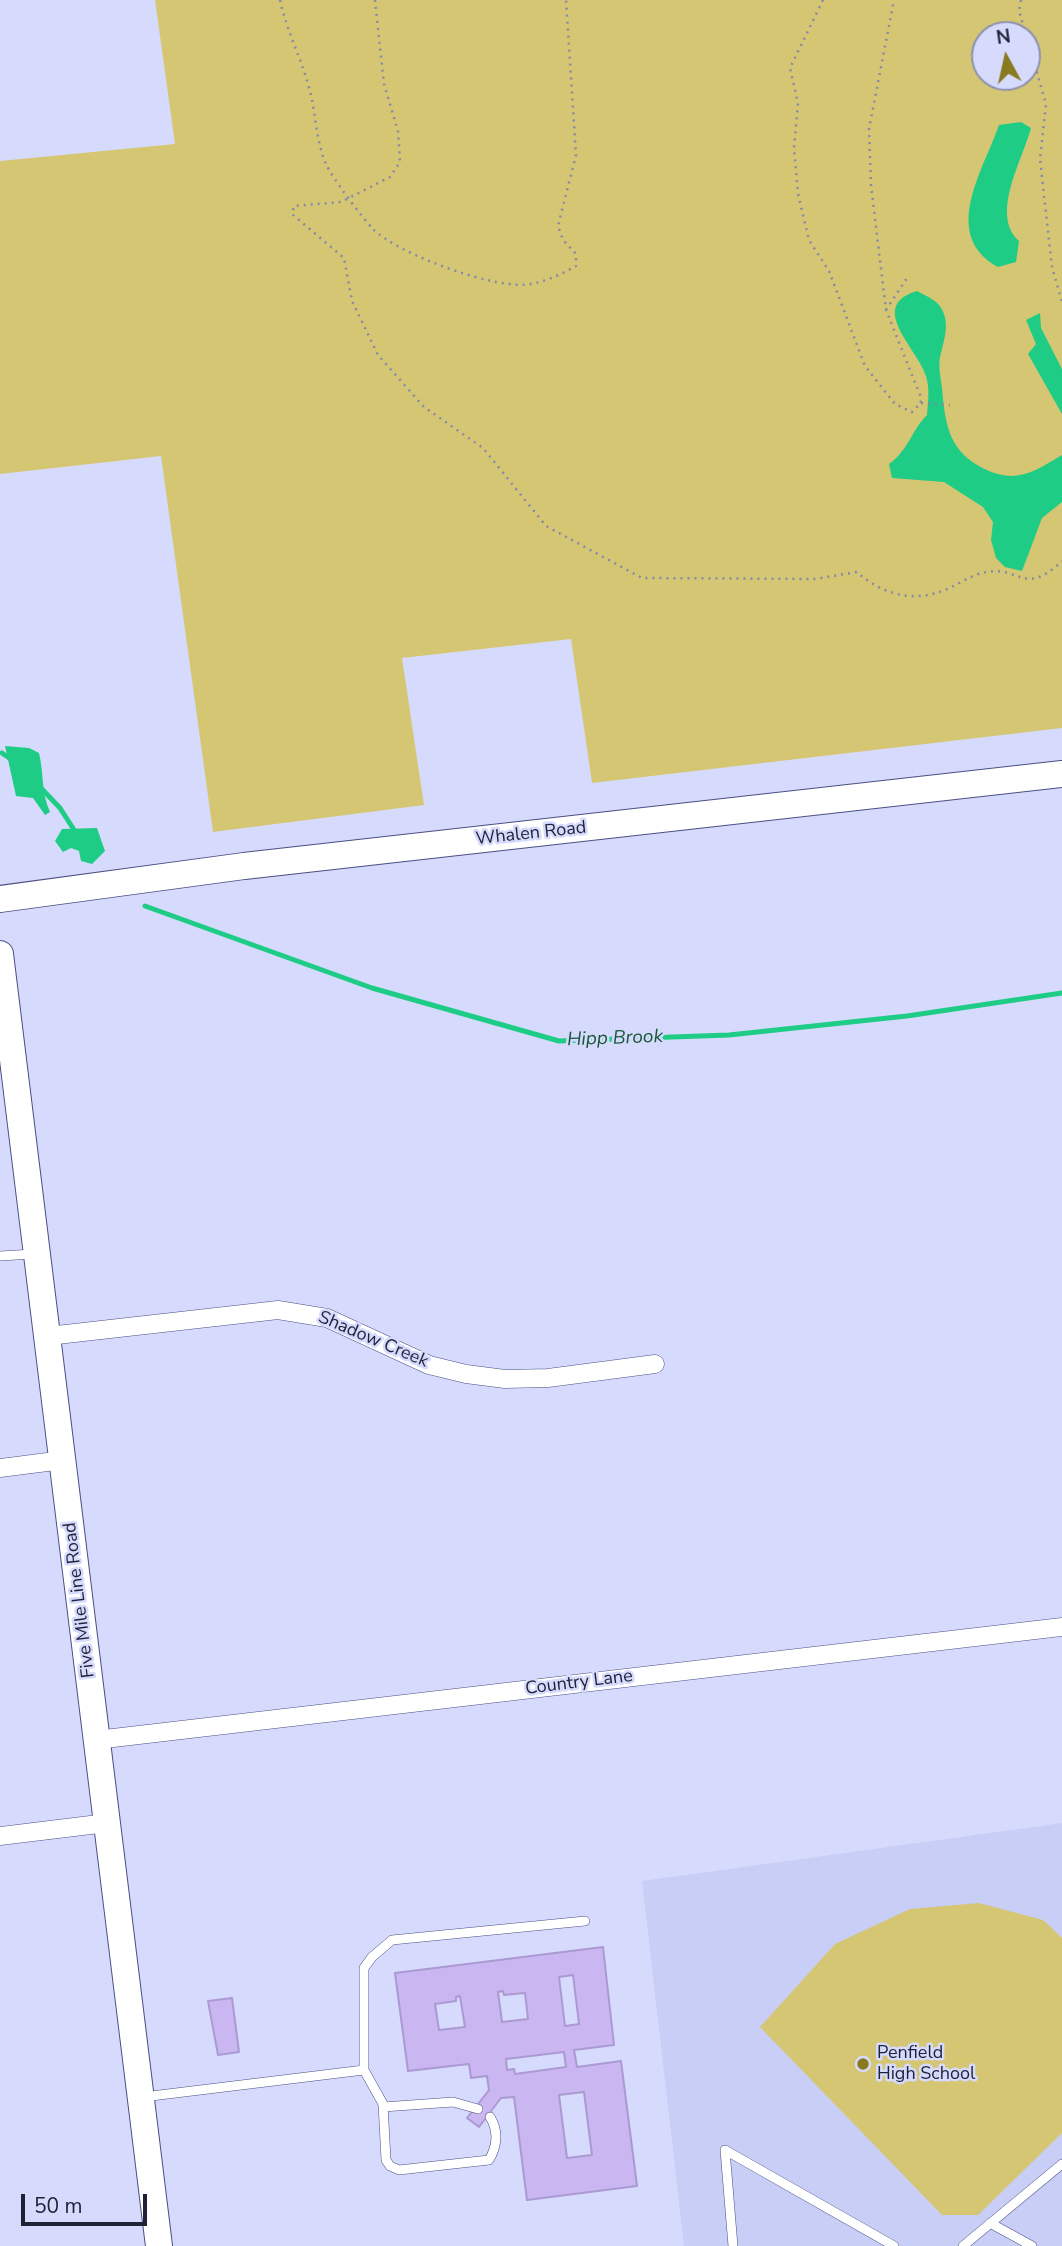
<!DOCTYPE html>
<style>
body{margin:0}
#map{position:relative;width:1062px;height:2246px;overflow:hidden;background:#d6dbfe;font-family:"Nunito Sans",sans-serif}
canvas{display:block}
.north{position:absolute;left:971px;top:21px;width:70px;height:70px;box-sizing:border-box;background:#d6dbfe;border:2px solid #8d91ae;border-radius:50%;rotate:352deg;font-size:19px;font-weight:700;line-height:28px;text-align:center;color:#1f2136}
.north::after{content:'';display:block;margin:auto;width:24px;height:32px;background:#897a1f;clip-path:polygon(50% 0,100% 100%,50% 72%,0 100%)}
.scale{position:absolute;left:21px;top:2194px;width:126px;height:32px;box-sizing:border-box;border:4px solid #1f2136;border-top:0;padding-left:9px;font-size:21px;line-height:24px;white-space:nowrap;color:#1f2136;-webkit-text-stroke:5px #d6dbfe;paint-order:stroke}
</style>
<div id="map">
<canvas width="1062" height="2246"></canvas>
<div class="north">N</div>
<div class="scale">50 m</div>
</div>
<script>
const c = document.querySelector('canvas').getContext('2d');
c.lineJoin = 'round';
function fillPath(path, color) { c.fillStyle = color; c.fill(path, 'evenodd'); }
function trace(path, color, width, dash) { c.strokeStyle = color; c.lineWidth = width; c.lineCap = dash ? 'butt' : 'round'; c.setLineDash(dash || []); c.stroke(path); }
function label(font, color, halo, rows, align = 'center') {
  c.font = font + ' "Nunito Sans",sans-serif'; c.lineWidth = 5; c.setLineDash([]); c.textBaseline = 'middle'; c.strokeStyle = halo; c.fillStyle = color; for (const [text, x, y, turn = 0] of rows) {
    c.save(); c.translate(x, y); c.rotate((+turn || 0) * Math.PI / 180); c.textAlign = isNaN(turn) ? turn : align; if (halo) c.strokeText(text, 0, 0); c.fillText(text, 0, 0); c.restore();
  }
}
fillPath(new Path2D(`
 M1062,1823v423h-378l-42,-365z`), '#c9cef6');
fillPath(new Path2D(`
 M155,0h907v728l-470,55 -21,-144 -169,19 22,147 -211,27 -52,-376 -161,18v-313l175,-17zM985,35h42v42h-42z
 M979,1903l64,17 19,18v195l-84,82h-36l-182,-188 75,-83 75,-35z`), '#d5c673');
fillPath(new Path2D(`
 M1021,122l10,6c-9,33 -41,87 -12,113l-3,21 -18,5c-58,-32 -15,-96 1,-142z
 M917,291c11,6 23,10 27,23 5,14 -1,30 -4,43 -2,9 1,22 2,32 3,32 6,60 37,77 34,19 52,8 83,-11v47l-20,16 -20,53 -17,-4 -9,-9 -5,-18 2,-18 -10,-15 -39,-25 -52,-4 -3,-14c19,-13 22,-33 38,-49 1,-13 3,-26 -1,-39 -8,-27 -60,-70 -9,-85z
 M1040,313l1,15 21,41v45l-34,-60 8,-10 -10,-24z
 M5,746l24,2 10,5c5,20 2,40 11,59l-5,3 -12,-17 -17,-2z
 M97,828l8,23 -13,13 -11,-3 -2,-10 -8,-3 -8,4 -8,-11 7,-12z`), '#1fcc86');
trace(new Path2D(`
 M2,753l10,7
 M39,786l21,22 16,25
 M145,906l227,82 187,53 170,-6 178,-19 155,-23`), '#1fcc86', 5);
const building = new Path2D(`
 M603,1947l11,98 -40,5 3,17 44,-6 16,125 -110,14 -13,-103 -13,1 -22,29 -12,-9 22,-28 -2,-14 -16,2 -2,-14 -61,7 -13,-98zM573,1975l6,49 -14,2 -6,-49zM503,1991l1,4 21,-2 3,26 -26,3 -4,-30zM460,1996l5,31 -26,3 -4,-26 21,-3v-4zM564,2052l2,15 -51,7 -1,-5 -7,1 -1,-11zM584,2092l8,63 -25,3 -8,-63z
 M232,1998l7,54 -21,3 -10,-54z`);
fillPath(building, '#cab7f1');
trace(building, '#ab99d1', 2);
const lane = new Path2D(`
 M0,1256l33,-2
 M364,2070l19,34 3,56 4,6 9,4 90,-10c8,-13 10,-29 1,-43
 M143,2097l221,-27v-102l8,-11 20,-17 193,-19
 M383,2107l70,-5 25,7
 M990,2223l42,23
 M733,2246l-8,-96 169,96
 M963,2246l99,-82`);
const street = new Path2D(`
 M48,1336l230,-26 49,8 102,47 37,9 39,5 43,-1 107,-14
 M0,1468l63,-8
 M96,1740l966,-113
 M0,1836l107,-13`);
const secondary = new Path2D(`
 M0,899l244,-33 818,-92
 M0,954l159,1292`);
trace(lane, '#4b4f82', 10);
trace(street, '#4b4f82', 19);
trace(secondary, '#4b4f82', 28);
trace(new Path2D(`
 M280,0c7,32 22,60 30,91 6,24 6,50 16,73 5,12 37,55 47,65 25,25 124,62 158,55 16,-3 31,-10 45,-18v-12l-13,-14 -5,-14 18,-71 -10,-155
 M375,0l9,84 14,47 2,31 -10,15 -49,25 -47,4 -2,8 52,44 8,43 26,54 46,52 59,41 63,78 96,52 172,1 43,-7c23,21 55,31 85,19 15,-5 29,-17 45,-19 33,-6 37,25 75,-11
 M823,0l-33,68 8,35 -4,45 4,46 11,46 20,31 36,95 30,38 17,8 9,-9 -1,-8 -34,-85 -15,-125 -2,-56 25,-129
 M1021,0l-2,11 7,24
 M1027,38l19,66 -6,55 12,108 10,35
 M886,310l21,-32
 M921,403l29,2`), '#878aa7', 2.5, [2, 5]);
trace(lane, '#fff', 9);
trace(street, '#fff', 18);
trace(secondary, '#fff', 26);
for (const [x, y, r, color] of [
 [863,2064,7,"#897a1f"]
]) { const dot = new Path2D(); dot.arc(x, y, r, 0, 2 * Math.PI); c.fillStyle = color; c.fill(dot); trace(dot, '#d6dbfe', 2.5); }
label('18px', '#1f2136', '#d6dbfe', [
 ["Whalen Road",531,834,-6],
 ["Shadow Creek",373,1340,23],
 ["Five Mile Line Road",80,1600,-97],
 ["Country Lane",579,1683,-7]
]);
label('18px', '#1f2136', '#d6dbfe', [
 ["Penfield",877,2054],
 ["High School",877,2075]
], 'left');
label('italic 19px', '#1a5639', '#d6dbfe', [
 ["Hipp Brook",615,1039,-2]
]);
</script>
